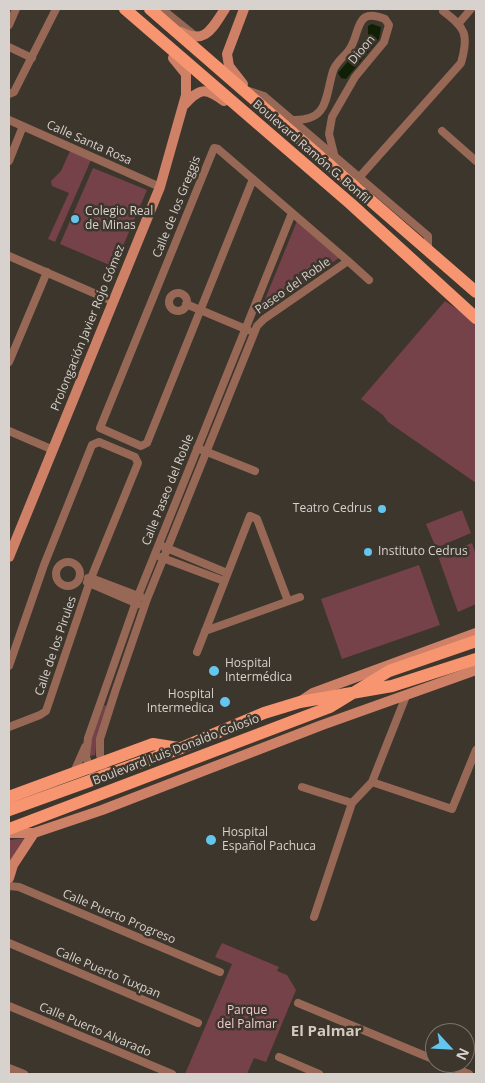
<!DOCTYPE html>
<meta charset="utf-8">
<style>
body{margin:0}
#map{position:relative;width:485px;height:1083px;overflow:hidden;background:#3d362d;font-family:"Open Sans",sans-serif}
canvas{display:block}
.frame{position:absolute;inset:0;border:10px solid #d7d2cd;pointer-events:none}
.north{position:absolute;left:425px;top:1023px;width:50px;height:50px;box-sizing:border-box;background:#3d362d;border:1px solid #7b746d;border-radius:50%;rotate:115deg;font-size:14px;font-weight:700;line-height:20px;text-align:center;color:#d7d2cd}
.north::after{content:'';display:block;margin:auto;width:18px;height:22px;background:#64c5ee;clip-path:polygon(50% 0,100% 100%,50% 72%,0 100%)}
</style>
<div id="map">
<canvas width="485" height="1083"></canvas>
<div class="frame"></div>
<div class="north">N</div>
</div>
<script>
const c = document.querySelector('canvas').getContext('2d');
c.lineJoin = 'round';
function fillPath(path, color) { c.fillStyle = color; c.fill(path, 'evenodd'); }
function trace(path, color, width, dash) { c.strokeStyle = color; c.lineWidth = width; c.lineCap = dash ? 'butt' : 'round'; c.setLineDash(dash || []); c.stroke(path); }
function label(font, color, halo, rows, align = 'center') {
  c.font = font + ' "Open Sans",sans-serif'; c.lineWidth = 5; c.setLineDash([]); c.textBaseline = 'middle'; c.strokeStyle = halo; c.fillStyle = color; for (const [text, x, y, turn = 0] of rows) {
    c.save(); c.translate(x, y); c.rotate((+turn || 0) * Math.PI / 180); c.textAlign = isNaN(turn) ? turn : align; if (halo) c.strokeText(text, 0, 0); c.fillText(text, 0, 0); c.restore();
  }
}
fillPath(new Path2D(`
 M70,151l21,9 -36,82 -7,-3 21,-46 -17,-7 -1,-5 10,-10z
 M93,168l54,22 -33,77 -54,-23z
 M297,221l42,37 -80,56z
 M445,301l31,21v161l-88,-61 -5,-7 -22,-16z
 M462,510l9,23 -35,15 -10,-24z
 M472,543l4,12v49l-18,8 -20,-56z
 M419,565l21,60 -98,34 -21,-60z
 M104,705l3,1 -10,33 -2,16 -5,1 1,-17z
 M27,838l-18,25v-23z
 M222,943l57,24 -2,4 10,4 9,15 -30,72 -12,-4 -7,16h-62l47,-110 -17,-7z`), '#75424a');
fillPath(new Path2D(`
 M372,24l9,3 -2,12 -33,40 -5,-1 -3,-5 17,-20 5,-9 8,-3v-15z`), '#0f2004');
trace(new Path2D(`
 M162,9l31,25
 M459,23l12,-14
 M9,25l7,-16
 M9,47l23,11
 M249,91l15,5 164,140v14
 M9,94l5,-2 42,-83
 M9,120l151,67
 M293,120c36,1 32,-23 40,-49 3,-9 11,-14 16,-21 12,-16 5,-44 36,-31l4,6 -5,17 -29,35 -23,40 -3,17 6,24
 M442,131l34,30
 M9,161l14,-35
 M253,179l-106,264 -6,3 -41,-18 114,-280 4,1 130,112 21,19
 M356,181l105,-118c8,-28 5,-35 -18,-52l1,-2
 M9,256l103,45
 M169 302a9 9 0 1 1 18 0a9 9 0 1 1-18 0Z
 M186,304l62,26
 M9,362l38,-90
 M9,431l42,18
 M197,448l58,23
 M162,546l65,27
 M160,557l64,24
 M56 574a12 12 0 1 1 24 0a12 12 0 1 1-24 0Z
 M88,578h3l50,19
 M87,582l51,22
 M205,631l95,-34
 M197,652l53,-136 7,3 31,82
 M9,666l35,-101 48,-120 7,-3 36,15 3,6 -47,115 -45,133 -6,4 -31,12
 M91,771l-5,-14 2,-19 50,-142 154,-383
 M74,772l11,-25
 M106,776l-6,-21v-16l15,-47 32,-93 110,-273 7,-7 84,-58
 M372,782l80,27 24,-59
 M302,787l50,16
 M9,886l10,1 201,85
 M314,917l38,-114 20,-21 34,-86
 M9,943l189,80
 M298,1003l137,57
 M9,1006l163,68
 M279,1057l40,17
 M442,1063l27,11
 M9,1068l15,6`), '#986856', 8);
trace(new Path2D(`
 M181,32c25,13 31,-4 44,-23
 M243,84l-14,-18 -2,-12 17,-45
 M184,105c16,-17 21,-18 40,-4
 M9,557l151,-370 26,-92v-21l-13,-16
 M301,701l12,-8 163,-60
 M9,833h25l68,-23 220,-85 154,-55
 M9,878l4,-13 21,-32`), '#ce8166', 10);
trace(new Path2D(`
 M125,9l226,195 125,114
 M150,9l326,283
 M9,797l144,-53 25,4
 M9,810l172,-62 83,-35 36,-11 92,-16 84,-27
 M9,829l321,-122 59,-36 87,-30`), '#f79571', 12);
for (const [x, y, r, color] of [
 [75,219,5,"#64c5ee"],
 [382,509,5,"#64c5ee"],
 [368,552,5,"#64c5ee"],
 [214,671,6,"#64c5ee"],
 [225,702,6,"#64c5ee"],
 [211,840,6,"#64c5ee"]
]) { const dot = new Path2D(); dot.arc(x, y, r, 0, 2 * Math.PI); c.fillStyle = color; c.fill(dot); trace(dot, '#3d362d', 2); }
label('12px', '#d7d2cd', '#3d362d', [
 ["Dioon",362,50,-50],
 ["Calle Santa Rosa",89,143,24],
 ["Boulevard Ramón G. Bonfil",311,152,41],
 ["Calle de los Greggis",177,207,-68],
 ["Paseo del Roble",293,286,-35],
 ["Prolongación Javier Rojo Gómez",88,328,-68],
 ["Calle Paseo del Roble",168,490,-68],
 ["Calle de los Pirules",56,646,-71],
 ["Boulevard Luis Donaldo Colosio",176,750,-21],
 ["Calle Puerto Progreso",119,917,23],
 ["Calle Puerto Tuxpan",108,973,23],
 ["Calle Puerto Alvarado",95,1030,23]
]);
label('12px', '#d7d2cd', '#3d362d', [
 ["Colegio Real",85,212],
 ["de Minas",85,226],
 ["Teatro Cedrus",372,509,"right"],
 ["Instituto Cedrus",378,552],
 ["Hospital",225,664],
 ["Intermédica",225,678],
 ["Hospital",214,695,"right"],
 ["Intermedica",214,709,"right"],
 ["Hospital",222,833],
 ["Español Pachuca",222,847]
], 'left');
label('12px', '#f4c9cf', '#3d362d', [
 ["Parque",247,1011],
 ["del Palmar",247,1025]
]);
label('bold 15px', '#d4cabf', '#3d362d', [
 ["El Palmar",326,1032]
]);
</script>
